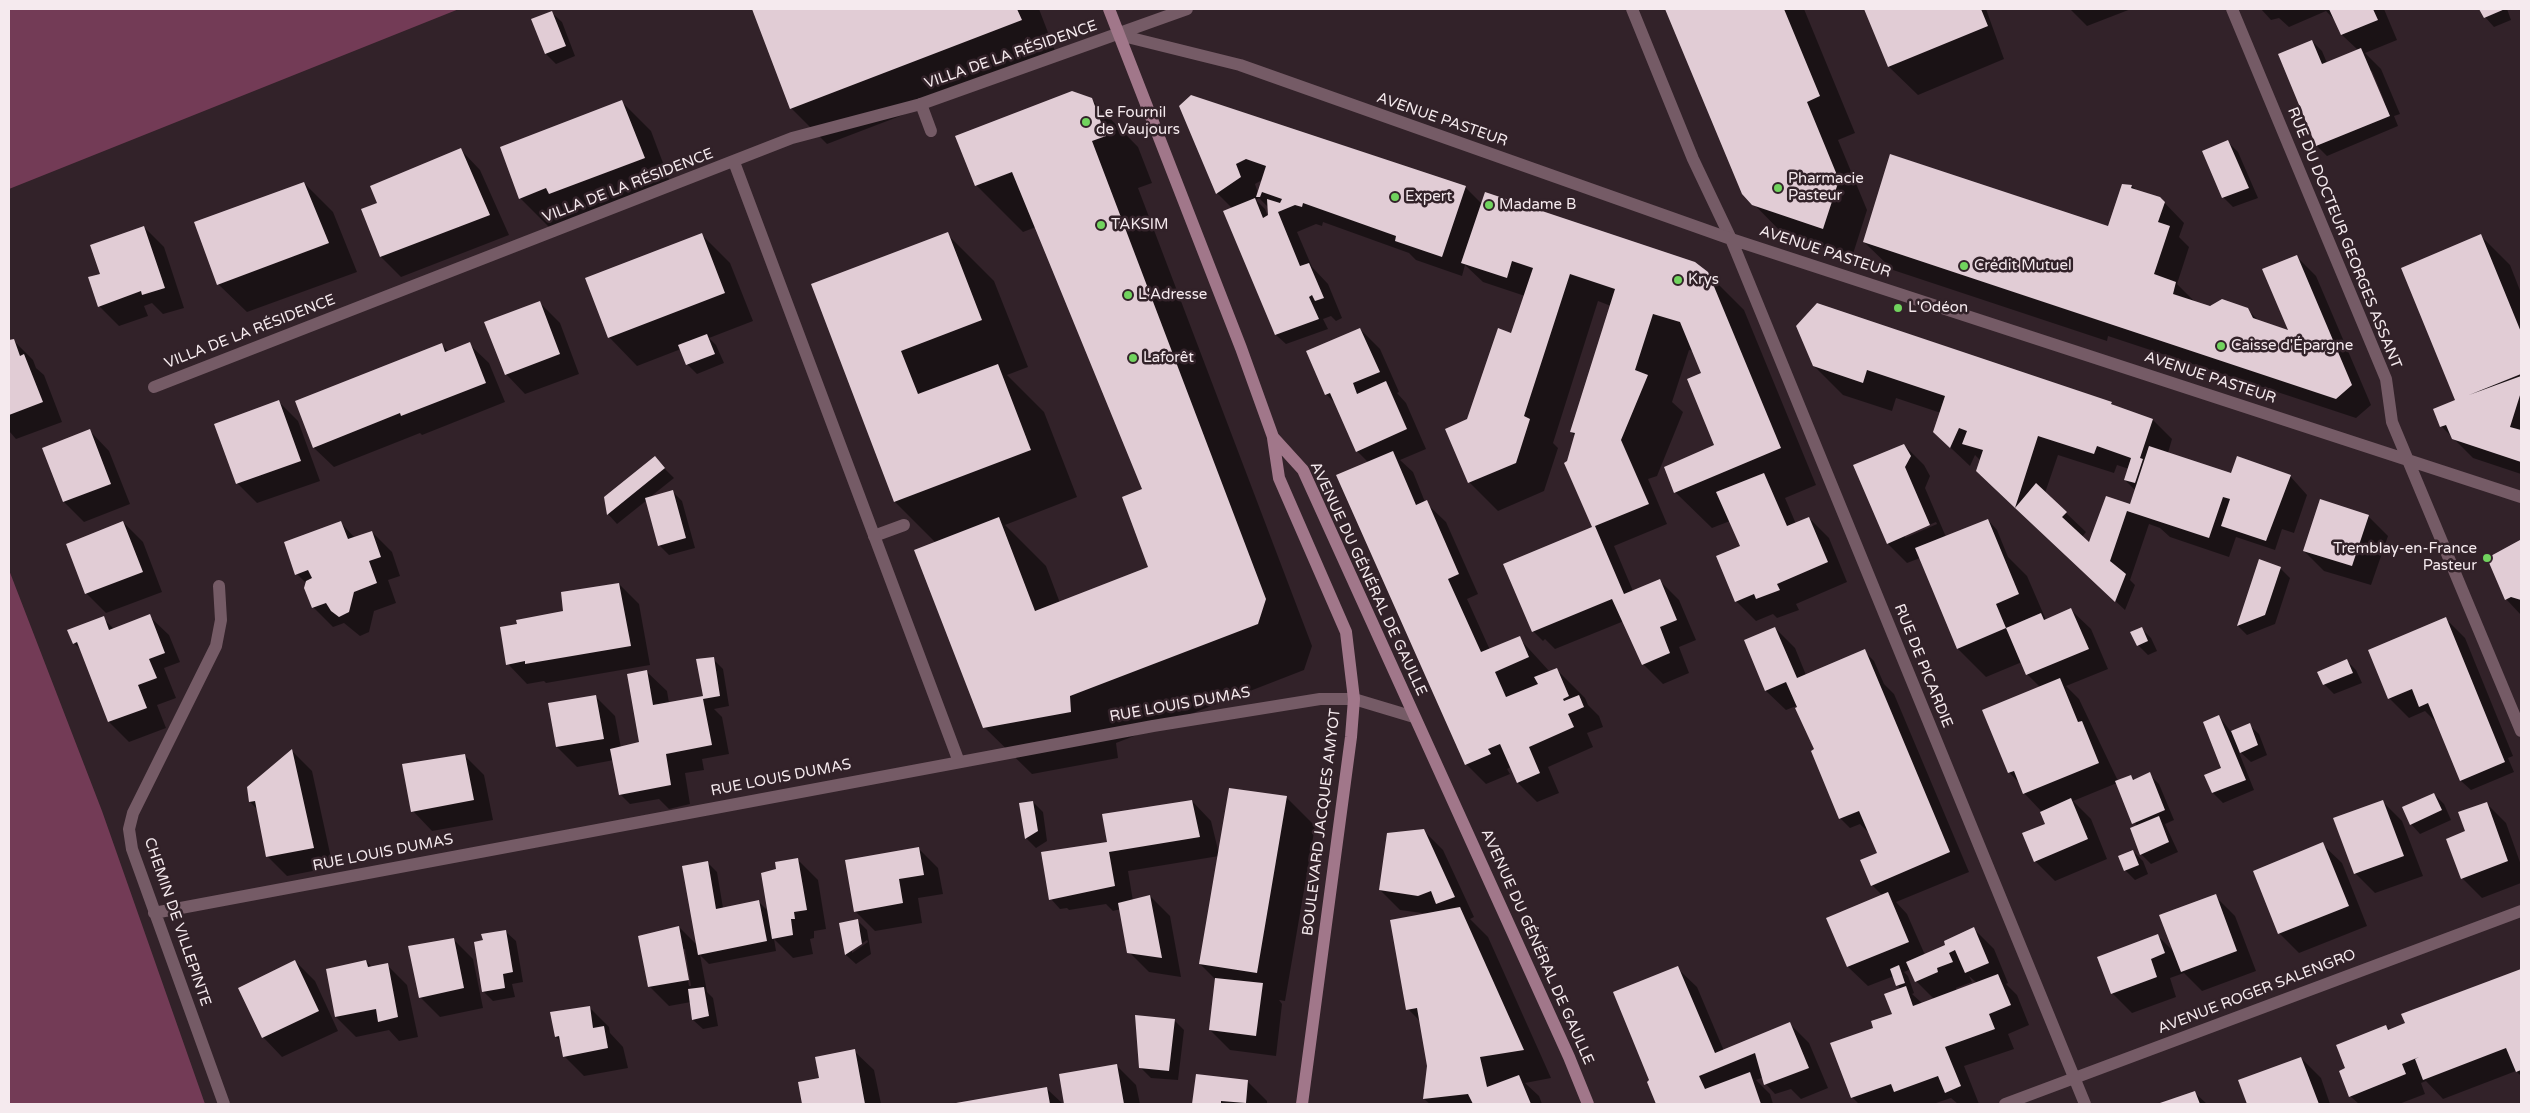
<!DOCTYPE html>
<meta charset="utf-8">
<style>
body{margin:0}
#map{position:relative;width:2530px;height:1113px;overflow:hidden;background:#322229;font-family:"Varela Round",sans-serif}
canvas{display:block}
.frame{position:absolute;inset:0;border:10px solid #f5eaee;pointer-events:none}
</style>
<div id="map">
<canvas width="2530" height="1113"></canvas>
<div class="frame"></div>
</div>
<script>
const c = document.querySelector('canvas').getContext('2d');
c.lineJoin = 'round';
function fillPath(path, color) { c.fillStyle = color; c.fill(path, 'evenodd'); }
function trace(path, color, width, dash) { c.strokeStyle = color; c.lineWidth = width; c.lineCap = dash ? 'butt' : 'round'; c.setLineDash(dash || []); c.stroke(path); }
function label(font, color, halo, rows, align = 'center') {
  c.font = font + ' "Varela Round",sans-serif'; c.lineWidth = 5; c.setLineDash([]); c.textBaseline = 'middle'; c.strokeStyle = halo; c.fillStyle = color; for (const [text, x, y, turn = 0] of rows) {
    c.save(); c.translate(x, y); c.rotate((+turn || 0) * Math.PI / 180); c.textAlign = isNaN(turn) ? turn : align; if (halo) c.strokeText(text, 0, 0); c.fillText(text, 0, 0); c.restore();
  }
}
fillPath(new Path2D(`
 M9,9h450l-450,180z
 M9,570l93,241 103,293h-196z`), '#733b56');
fillPath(new Path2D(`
 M754,9h285l18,47 -230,88 -36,-36z
 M1667,9h137l51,124 -17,7 29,70 -15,47 -69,-23 -40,-41z
 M1865,9h121l18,50 -86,36 -29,-28z
 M2070,9h61l-44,17z
 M2261,9h123l13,31 -32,13 16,16 19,45 -6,2 4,10 -71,30 -10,-10 -37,-91 32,-14 10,10 5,12 31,-13 -16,-15 -5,-13 -11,-11 -37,16 -10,-9 -8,2zM2370,71h2l12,29 -2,1z
 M2481,9h26l4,11 -17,7 -9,-10z
 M552,13l10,9 13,34 -19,8 -10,-10z
 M1091,99l47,48 14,36 -14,5 174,458 -8,24 -188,73 2,15 -86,16 -48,-47 -48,-184 -41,-41 -82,-217 134,-51 47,47 34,86 -21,8 37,37 33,85 -72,28 41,41 14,37 89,-35 -6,-78 -107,-263 -13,5 -47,-47z
 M622,102l29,29 21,56 -123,40 -29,-29z
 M1181,106l284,81 17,17 225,69 37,37 72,175 -31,13 11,26 13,-6 20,20 18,44 -51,22 3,6 -22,8 -4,-4 -17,7 -20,-20 6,-55 -12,-25 -18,7 -37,-36 41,-46 -14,-72 -9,-23 -4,-1 -17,52 11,10 -26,64 -9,3 19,45 -53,22 19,45 26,-11 20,20 17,40 -17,7 10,26 -26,11 -20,-20 -19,-43 -69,28 -10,-10 -2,2 -10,-10 61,-103 -26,-66 7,-26 -4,-4 40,-126 -13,-5 -45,142 5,5 -14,43 -46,20 -29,-29 -1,-62 44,-86 13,-38 -42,-14 -18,-17 -3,11 -46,-16 -7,-7 -86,-31 -1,4 -6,-2 -19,8 15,35 16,17 14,34 -6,3 -5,-5 -8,3 5,10 -42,15 -10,-9 -51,-124 7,-3 -15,-15zM1262,180l-4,13 -3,-9zM1259,198l10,10v12l-4,-11 -9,-9z
 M2228,142l10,10 20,46 -25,9 -10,-10z
 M461,150l19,20 29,65 -108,42 -20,-20 -19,-48 16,-6z
 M304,183l29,29 24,60 -110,40 -29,-28z
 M2123,186h9l4,4 24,8 24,25 -5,14 10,10 -12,37 19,19 14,5 37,1 13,13 31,10 5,-76 20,20 55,129 -15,13 -248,-82 -1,5 -214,-71 -29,-28 244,-14z
 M144,227l20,20 20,61 -21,6 -11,-11 -8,3 4,10 -29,10 -20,-20 2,-31z
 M702,235l28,28 23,58 -44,17 7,7 8,18 -27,11 -10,-10 -6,-15 -44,17 -28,-29z
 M2481,236l29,29 11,28v181l-48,-16 -32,-32 17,-25z
 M540,303l20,20 19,51 -54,20 -19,-20z
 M1797,326l314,77 5,4 37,13 19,19 -4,14 64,21 58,2 17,19 -13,38 -12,-4 -7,21 -39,-13 -7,20 -59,-20 -10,-9 -11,-4 -19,56 5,5 -10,25 -128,-119 -16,-30 -6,-6 -5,11 -36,-34 7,-19 -45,-15 -4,13 -49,-16 -29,-29zM2058,455l56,18 3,-8 12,4 -4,11 10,10 -5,15 -40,39 -8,-7 4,-5 -41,-39z
 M1360,329l20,20 19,43 -2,1 9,10 20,46 -26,11 13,12 12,30 21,20 32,72 -11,5 23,51 29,-12 31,34 6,-3 29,29 3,7 11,11 4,11 -16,6 6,14 -45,20 11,26 -22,9 -19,-19 -7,-16 -4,2 3,5 -24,10 -20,-20 -129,-288 32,-13 -12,-12 -20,-46 -11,-11z
 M13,340l20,20 3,8 8,7 18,47 -46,17 -7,-8v-89z
 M469,344l20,19 16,39 -83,33 -2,-2 -86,34 -20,-19 -18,-46 146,-57 7,7z
 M279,402l19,19 22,60 -63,22 -20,-20z
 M90,431l19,20 21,53 -46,18 -20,-20 -20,-53z
 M1904,445l20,20 6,11 -5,12 21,49 42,-17 9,10 11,27 19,19 19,44 25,-10 20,19 17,40 -42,17 13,13 39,82 13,-5 4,4 14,-6 10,10 15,36 -9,4 13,28 -27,12 -10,-10 -4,-27 -20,-44 -44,18 18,18 16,40 -52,22 -20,-20 12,-36 -5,-13 -18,-19 -4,-9 -11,-12 31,-85 -13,-13 -5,-12 -36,15 -28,-28 -38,-91 -13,5 -19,-19zM1936,522l1,2 -32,14v-3z
 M664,468l10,10 -25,20 23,-7 10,10 13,47 -26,7 -10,-10 -12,-45 -30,24 -9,-10z
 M2368,516l20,20 -17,49 -47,-14 -20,-20z
 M123,522l20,20 19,50 -56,21 -20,-20z
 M341,523l14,15 17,-6 20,20 8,24 -12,4 8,23 -22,8 -5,21 -9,4 -16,-13 -11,4 -20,-20 -6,-23 -10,-10z
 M2520,541h1v74l-15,-16z
 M2260,561l20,7 10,10 -15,46 -28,11 -9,-9z
 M619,584l20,20 11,61 -104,18 -2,-2 -17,3 -19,-20 56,-52z
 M149,616l20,19 11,27 -16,6 12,30 -19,7 9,23 -37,14 -20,-20 -26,-70 -9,-9 29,-25 11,11z
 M2445,618l20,20 48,118 -5,2 6,14 -43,18 -10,-9 -24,-58 -12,-12 -16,7 -20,-20z
 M1775,628l20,20 11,27 58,-24 10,10 10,23 10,10 75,178 -73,30 11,12 18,41 22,-9 27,-17 20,20 14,34 -2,1 11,11 12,30 -21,9 6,15 -50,17 15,38h-21l-7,-6 -18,6h-74l-7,-7 23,-69 18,-13 7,-26 -6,-13 -26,10 -20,-19 -20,-48 55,-23 -11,-11 6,-31 -7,-19 -11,-11 -10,4 -10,-10 -28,-66 4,-2 -20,-44 -10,4 -20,-19 -21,-51zM1911,969l5,12 18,18 -11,5 -11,-10 2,-1 -6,-17 -4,-4zM1969,976l8,7 -20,8 -1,-3 16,-6z
 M2141,628l10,10 6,13 -9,4 -10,-10z
 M713,659l10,10 6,37 -15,3 8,8 7,37 -27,5 2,11 -19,3 5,31 -21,5 -10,-10 -29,5 -10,-10 -6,-34 -37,7 -20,-20 38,-51 20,20 6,32 20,-2 6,-74 20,19 2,12 35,-6z
 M2346,660l10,10 6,13 -28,11 -10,-10z
 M2219,716l12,16 18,-7 10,9 8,21 -16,7 -13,-12 16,40 -31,13 -10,-10 -7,-18 17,-7z
 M292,751l20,20 21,96 -46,9 -20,-20 -9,-46 -8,-8z
 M464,755l20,20 9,45 -61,11 -19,-20z
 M2434,794l10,10 7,16 -31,14 -9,-10z
 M1286,797l29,29 -30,175 -6,-1 3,4 -6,52 -46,-6 -20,-20 6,-50 -16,-16 19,-108 -91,15 5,30 17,-5 20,20 11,61 -32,-5 -20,-20 -8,-43 -8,2 -7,-7 -37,6 -2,-2 -7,1 -9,-10 57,-56 84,-42 19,20 8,33z
 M2382,801l20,20 21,55 -48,17 -20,-20z
 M1033,802l10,10 4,29 -11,7 -10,-10 -5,-34z
 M2486,803l20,20 15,42v18l-39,15 -20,-20 5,-46z
 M1423,830l20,20 31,67 -4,2 18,18 63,141 -26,5 14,13 3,8h-112l-6,-5 4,-33 -7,-44 -13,-13 21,-95 -29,-4 -20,-20z
 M2322,844l20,19 25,63 -68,27 -20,-20z
 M918,848l20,20 5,26 -25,4 4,25 -47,8 -20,-20z
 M2133,851l10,10 5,13 -13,6 -10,-10z
 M798,860l20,20 8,49 -12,2v7l-4,1 3,15 -20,4 -19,-19 2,12 -67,13 -9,-9 7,37 6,6 5,28 -15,3 -10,-9 -2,-18 -22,4 -20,-20 30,-59 19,19 9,-84 10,10 6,36 36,-6 10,10 8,-42zM682,949h3l6,37h-2z
 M2215,896l20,20 21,55 -54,20 -18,-18 -14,5 6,19 -44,16 -20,-20 46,-57 17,17z
 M857,920l10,10 4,24 -15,10 -10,-9 -5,-31zM867,940l1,2 -16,11v-3z
 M506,932l10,9 7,41 -11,2 3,13 -22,4 -10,-10 1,-50z
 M453,939l20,20 10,49 -43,9 -20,-20z
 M295,961l20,20 23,50 -56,26 -19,-20z
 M366,961l6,6 15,-2 20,20 11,52 -19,4 -10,-11 -33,7 -20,-20 -9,-47z
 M1677,968l20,19 27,64 66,-27 19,19 19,45 -27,11 -10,-10 -16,5 -9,-10 -2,-7 -8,3 14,14 3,10h-116l-9,-22 3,-1z
 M2521,970v106l-5,-5 -73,28 -17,-18 -5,2 4,11 -26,10h-40l-9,-8 -3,-27 39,-43 4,4 16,-6 -3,-9z
 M589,1007l20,20 1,6 13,14 5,21 -44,8 -20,-20 -3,-14 -5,-5z
 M1174,1020l10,10 -6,50 -27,-2 -10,-10z
 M854,1051l20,19 7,34h-78l-4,-21 21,-4z
 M2301,1058l20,20 9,26h-82l-8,-24z
 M1116,1065l20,20 4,19h-74l-6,-29z
 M1197,1076l51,6 19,19v3h-73z
 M1046,1088l17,16h-106z
 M2194,1092l13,12h-47z`), '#0007');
fillPath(new Path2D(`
 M752,9h265l5,11 -232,89z
 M1665,9h119l36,87 -13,6 32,78 -16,49 -71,-24 -10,-11z
 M1864,9h117l7,17 -100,41z
 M2329,9h44l5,11 -37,15z
 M2479,9h26l-21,9z
 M552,11l14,35 -21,8 -14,-35z
 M2312,40l10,24 39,-16 29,68 -74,30 -38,-92z
 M1072,91l20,7 14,38 -14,5 174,458 -8,25 -188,72 1,16 -88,16 -69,-178 85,-33 36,94 113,-44 -26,-70 20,-8 -130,-317 -37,14 -20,-50z
 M1191,95l275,91 -24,71 -47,-16 1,-5 -93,-33 -1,4 -7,-2 -17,7 22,54 9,-3 15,35 -9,3 -3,-6 -3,2 10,22 -44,16 -52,-124 32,-13 8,20 5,-3 -1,-16 13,4 2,-4 -20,-7 -2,5h-4l10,-31 -20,-7 -10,5 5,13 -25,17 -37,-88z
 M622,100l23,58 -96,36 -3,-6 -27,11 -19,-52z
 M2228,140l21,48 -27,10 -20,-47z
 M461,148l29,67 -110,42 -19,-48 16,-6 -7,-17z
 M1890,154l218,72 14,-42 10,1 -1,3 29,9 5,5 -7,20 12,4 -16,48 22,8 -3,12 37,12 12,-7 26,9 5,10 35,12 -26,-61 35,-14 55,130 -16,14 -473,-157z
 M304,182l25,61 -112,42 -23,-63z
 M1485,192l210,70 13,10 73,176 -107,45 -10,-26 50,-22 -27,-66 14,-6 -21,-51 -27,-8 -18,56 13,5 -27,65 28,64 -54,22 29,68 36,-15 17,41 -17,7 10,26 -28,12 -30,-66 -80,33 -29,-68 89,-37 -28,-64 3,-2 8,-28 -5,-1 45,-143 -45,-15 -46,142 6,3 -14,44 -48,20 -23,-54 22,-10 31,-91 13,5 22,-65 -21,-7 -5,17 -46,-15z
 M144,226l21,62 -23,7 -1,-4 -43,16 -10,-30 12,-3 -10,-29z
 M948,232l34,88 -81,31 17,43 80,-30 33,86 -137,52 -83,-218z
 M702,233l23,60 -117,45 -23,-60z
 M2481,234l40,98v42l-52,21 52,-19v16l-11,35 11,3v32l-69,-23 -6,-14 -6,2 -7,-18 22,-9 -54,-132z
 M540,301l20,53 -55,21 -21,-53z
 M1817,303l295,99 -1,2 42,15 -13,39 3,1 -8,24 -11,-3 7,-22 -34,-12 -3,8 -56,-18 -23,72 -39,-37 7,-21 -21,-6 5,-13 -8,-3 -9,20 -17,-16 12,-36 -78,-26 -4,13 -50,-17 -17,-40z
 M1360,328l20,44 -27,11 4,11 29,-13 21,48 -51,23 -26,-59 -5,2 -19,-44z
 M707,334l8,20 -29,11 -8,-20z
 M14,339l6,17 4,-2 19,48 -34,13v-75z
 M470,342l16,41 -85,33 -1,-3 -87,35 -18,-47 147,-58 3,9z
 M279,400l22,61 -65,23 -22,-60z
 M90,429l21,55 -48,18 -21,-54z
 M1904,444l7,12 -6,11 25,58 -43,19 -34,-79z
 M2149,446l82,27 6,-17 54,19 -25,66 -45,-15 9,-27 -7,-2 -14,41 -82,-27 -17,50 16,13 -11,28 -100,-94 21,-25 31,29 -5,5 27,25 17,-46 24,8z
 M1393,451l23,54 11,-5 32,74 -11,5 33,73 39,-16 9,21 -34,15 11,25 32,-13 -4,-7 23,-9 12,28 -6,3 1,2 15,-6 5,12 -16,7 6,13 -45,20 11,26 -23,10 -17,-39 -12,5 3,5 -26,11 -129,-290z
 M655,456l10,12 -58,47 -3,-18z
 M1764,473l23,53 22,-9 19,45 -51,22 3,6 -24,9 -2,-5 -19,8 -19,-46 24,-10 -24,-54z
 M673,490l13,48 -28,8 -13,-48z
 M2320,499l49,16 -17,51 -49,-15z
 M1988,519l31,75 -23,10 10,24 -49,21 -42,-101z
 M123,521l20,51 -58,22 -19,-50z
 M341,521l7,18 24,-8 9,26 -12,4 8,22 -23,9 -5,20 -10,5 -8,-6 -5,-8 -14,5 -8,-20 2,-7 6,-3 -4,-8 -13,5 -11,-33z
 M2520,540l1,60 -10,-3 -6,3 -18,-42z
 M2259,559l22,8 -16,48 -28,11z
 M619,583l12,63 -106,18v-3l-19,4 -6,-38 17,-3 -1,-4 47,-9 -2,-19z
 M2071,608l18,41 -63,26 -20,-47 35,-15 3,7z
 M150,614l15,39 -16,6 8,19 -19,7 9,23 -39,14 -31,-80 -4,2 -6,-14 37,-14 5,14z
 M2446,617l59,145 -45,19 -32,-78 -9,4 -7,-18 -24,10 -20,-49z
 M1775,627l22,51 68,-29 85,203 -79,34 -11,-26 17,-7 -18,-42 -20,8 -28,-68 3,-2 -19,-41 2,-1 -11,-25 -21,9 -21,-51z
 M2142,627l6,14 -11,5 -7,-14z
 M714,657l6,39 -17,3 9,46 -46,9 5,31 -52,10 -9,-46 29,-7 -12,-68 20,-4 6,35 50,-9 -7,-37z
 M2347,659l6,14 -30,12 -6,-13z
 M2060,678l18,44 4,-1 17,42 -76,31 -9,-23 -6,2 -26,-63z
 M596,695l8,44 -48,8 -8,-44z
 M2219,715l27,65 -34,13 -8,-18 17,-7 -18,-46z
 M2250,723l8,22 -18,8 -9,-22z
 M292,749l22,99 -48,9 -11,-56 -6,1 -2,-15z
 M465,754l9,46 -63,12 -9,-48z
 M2150,772l15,38 -33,14 -17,-43 16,-6 2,5z
 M1229,788l58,8 -30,177 -58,-9z
 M2434,793l8,17 -32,15 -8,-18z
 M2071,798l17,41 -54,23 -12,-29 23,-9 -5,-12z
 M1192,800l8,37 -91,15 6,34 -66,14 -8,-48 66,-10 -5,-28z
 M2383,800l21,56 -50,18 -21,-56z
 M1033,801l5,30 -13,8 -6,-36z
 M2487,802l21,59 -47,18 -15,-40 19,-8 -7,-19z
 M2159,816l10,26 -29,13 -10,-27z
 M1424,829l31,68 -19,7 -5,-13 -13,5 -39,-6 8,-57z
 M2323,842l26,64 -71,28 -25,-63z
 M919,847l5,28 -25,4 4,24 -49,9 -9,-52z
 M2133,850l6,15 -15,6 -6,-15z
 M798,858l9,52 -13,2 1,7h-4l2,16 -21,4 -11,-66 15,-4 -1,-7z
 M708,861l8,48 43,-9 8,41 -69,14 -16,-89z
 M1888,892l21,50 -62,25 -21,-49z
 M2216,894l21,57 -56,21 -22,-57z
 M1150,895l12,63 -35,-5 -9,-50z
 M1460,907l64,143 -44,7 7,30 32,-12 12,29h-58l-5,-10 -45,5 4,-33 -10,-58 -11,2 -16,-90z
 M858,919l4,25 -17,11 -6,-32z
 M679,926l10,54 -41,7 -10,-51z
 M1974,927l15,36 -24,10 -10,-23 -6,3 4,9 -16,6 1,4 -23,10 -9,-20 39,-17 -1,-4z
 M506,930l7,42 -10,2 2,14 -23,4 -8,-50 9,-2 -2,-6z
 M2158,934l7,19 -14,6 6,18 -46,17 -14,-37z
 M454,938l10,50 -45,10 -11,-52z
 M295,960l24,51 -57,27 -24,-50z
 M366,960l2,7 20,-4 10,54 -20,5 -2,-13 -41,8 -9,-48z
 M1899,965l6,18 -9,3 -6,-17z
 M1678,966l37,87 75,-31 19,46 -45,17 -9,-32 -56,23 6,13 45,-17 11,32h-105l-9,-22 2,-2 -36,-88z
 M2521,969v101l-5,2 -10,-24 -83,32 -8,-21 4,-2 -17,7 4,10 -57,23 -10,-26 6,-3 -9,-23 50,-20 2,5 17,-7 -4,-9z
 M1998,974l13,31 -22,9 6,15 -50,18 16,39 -16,7 -7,-17 -44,16 -3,-8 -40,14 -21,-55 43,-15 -2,-7 21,-7 -8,-20 22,-8 7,20z
 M1215,978l48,5 -7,53 -47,-6z
 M704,987l5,29 -17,4 -4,-31z
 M590,1006l3,22 11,-2 4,22 -45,9 -4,-21 -4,1 -5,-25z
 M1135,1015l40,4 -6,52 -30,-3z
 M855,1049l10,55h-63l-4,-22 21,-4 -4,-21z
 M2301,1057l18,47h-72l-9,-24z
 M1117,1064l7,40h-60l-5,-30z
 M1196,1074l52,6 -2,23 -25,-2v3h-29z
 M1047,1087l3,17h-94v-1z
 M2195,1091l5,13h-43z`), '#e1ccd5');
trace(new Path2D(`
 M1632,9l61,150 38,80
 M921,104l10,27
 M874,536l30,-11`), '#755b66', 12);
trace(new Path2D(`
 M2232,9l154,370 6,43 129,309
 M1119,35l121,30 491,174 790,258
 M734,162l225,600
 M1731,239l354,865
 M154,387l638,-249 129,-34 266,-95
 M219,586l2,34 -5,26 -83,167 -4,16 3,20 92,255
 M154,913l999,-187 167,-27h34l60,18
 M2005,1104l516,-193`), '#755b66', 12);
trace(new Path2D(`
 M1109,9l132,339 32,89 30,33 266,587 19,47
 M1273,438l6,40 67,154 8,67 -3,38 -49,367`), '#a1778a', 12);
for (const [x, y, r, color] of [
 [1086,122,5,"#71d35e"],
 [1778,188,5,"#71d35e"],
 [1395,197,5,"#71d35e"],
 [1489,205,5,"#71d35e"],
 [1101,225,5,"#71d35e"],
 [1964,266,5,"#71d35e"],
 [1678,280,5,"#71d35e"],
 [1128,295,5,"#71d35e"],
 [1898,308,5,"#71d35e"],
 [2221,346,5,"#71d35e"],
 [1133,358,5,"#71d35e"],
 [2487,558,5,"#71d35e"]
]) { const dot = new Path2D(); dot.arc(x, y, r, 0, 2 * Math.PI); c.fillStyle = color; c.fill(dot); trace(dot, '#322229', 2); }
label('15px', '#f5eaee', '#322229', [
 ["VILLA DE LA RÉSIDENCE",1011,55,-19],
 ["AVENUE PASTEUR",1442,120,19],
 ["VILLA DE LA RÉSIDENCE",628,186,-21],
 ["RUE DU DOCTEUR GEORGES ASSANT",2344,238,68],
 ["AVENUE PASTEUR",1825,252,18],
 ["VILLA DE LA RÉSIDENCE",250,332,-21],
 ["AVENUE PASTEUR",2210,378,18],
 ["AVENUE DU GÉNÉRAL DE GAULLE",1368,579,65],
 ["RUE DE PICARDIE",1923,666,68],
 ["RUE LOUIS DUMAS",1180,705,-10],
 ["RUE LOUIS DUMAS",781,778,-11],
 ["BOULEVARD JACQUES AMYOT",1322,822,-83],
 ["RUE LOUIS DUMAS",383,853,-11],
 ["CHEMIN DE VILLEPINTE",177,922,71],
 ["AVENUE DU GÉNÉRAL DE GAULLE",1537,947,66],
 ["AVENUE ROGER SALENGRO",2257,992,-21]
]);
label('15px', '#f5eaee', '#322229', [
 ["Le Fournil",1096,113],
 ["de Vaujours",1096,130],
 ["Pharmacie",1788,179],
 ["Pasteur",1788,196],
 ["Expert",1405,197],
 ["Madame B",1499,205],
 ["TAKSIM",1111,225],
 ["Crédit Mutuel",1974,266],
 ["Krys",1688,280],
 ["L'Adresse",1138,295],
 ["L'Odéon",1908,308],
 ["Caisse d'Épargne",2231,346],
 ["Laforêt",1143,358],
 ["Tremblay-en-France",2477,549,"right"],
 ["Pasteur",2477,566,"right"]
], 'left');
</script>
